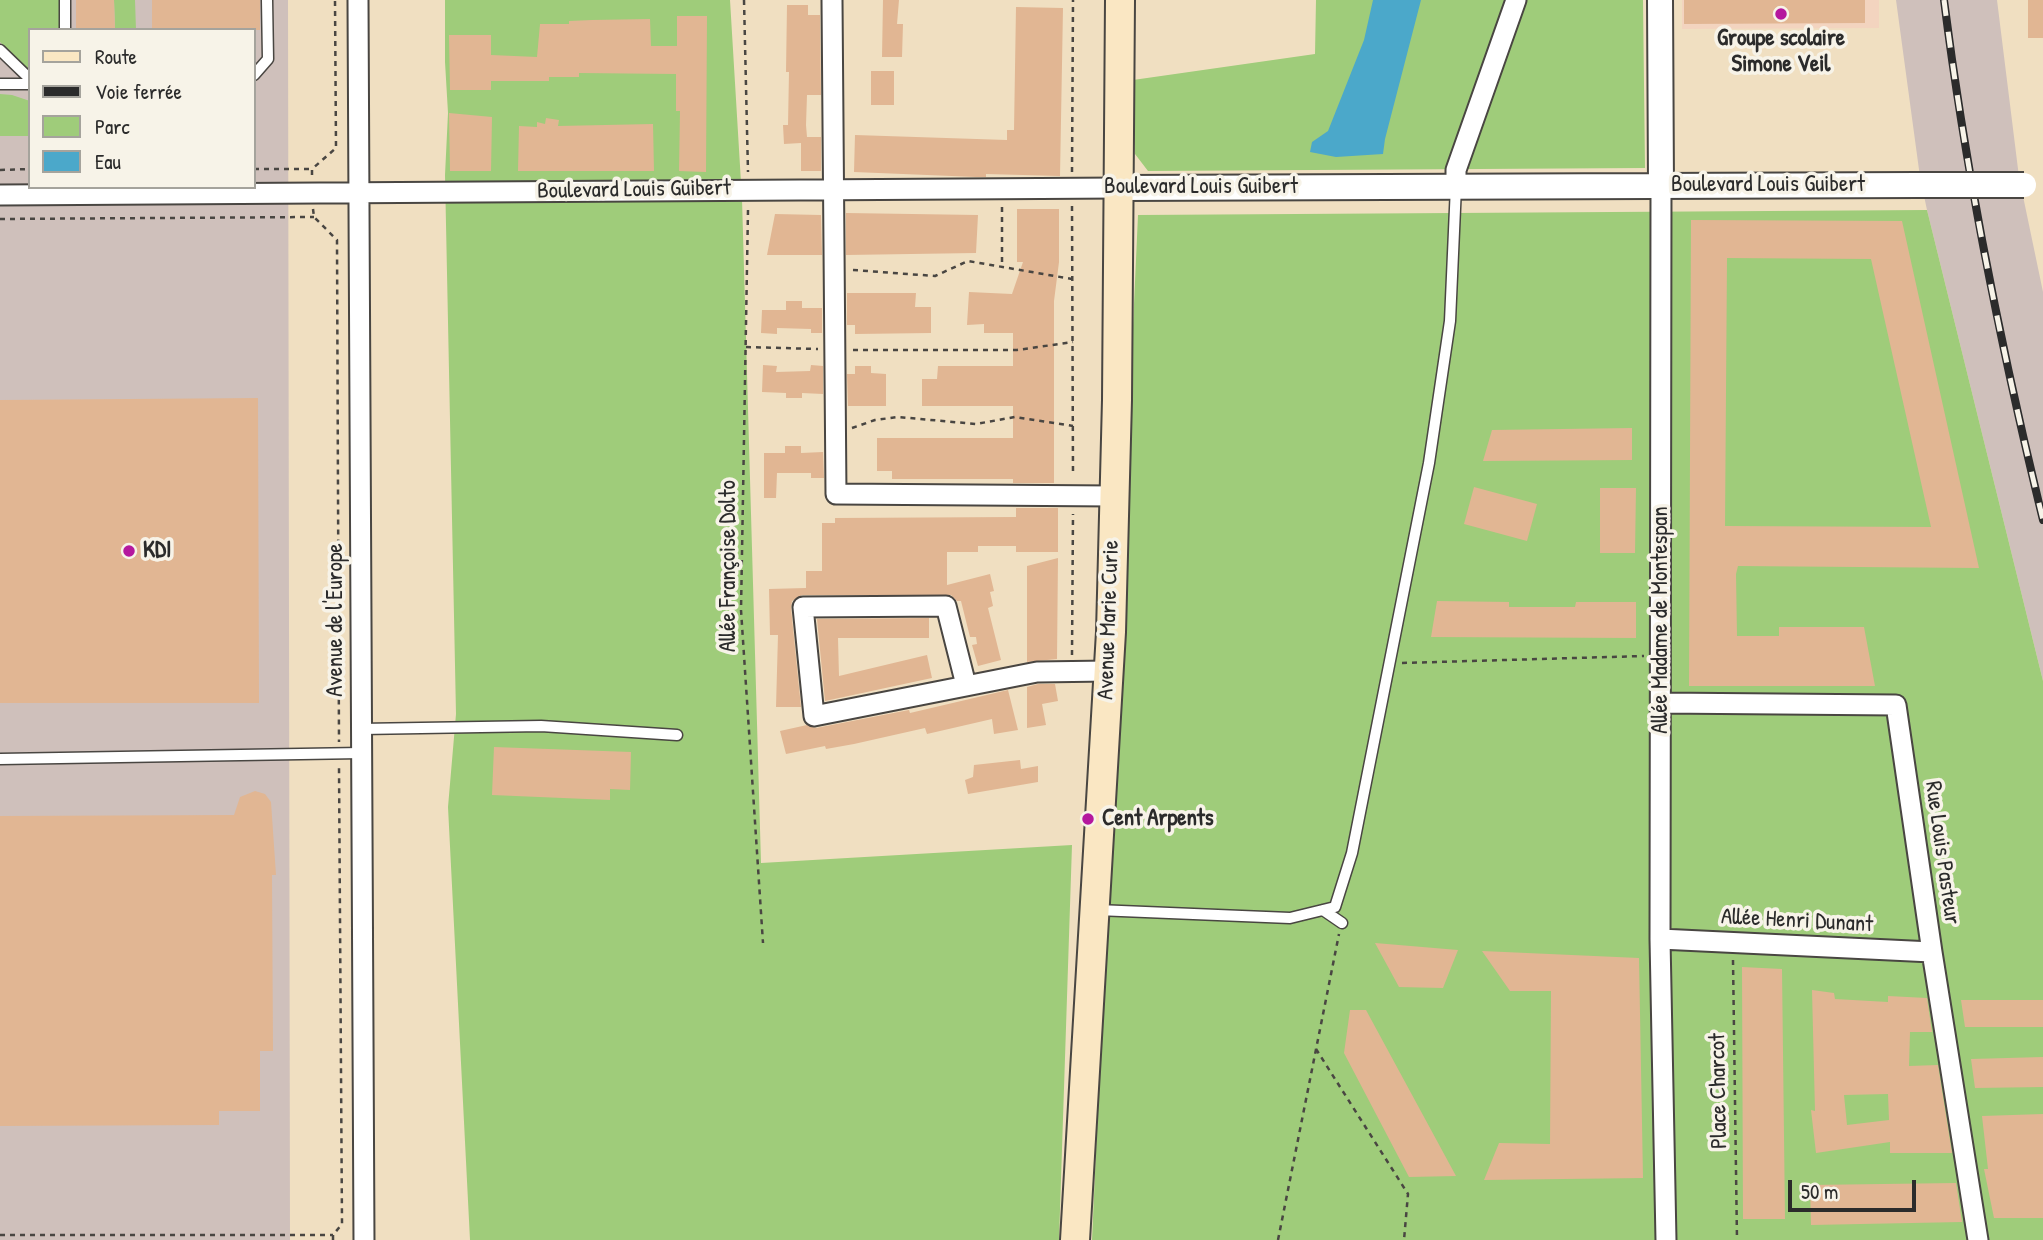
<!DOCTYPE html>
<meta charset="utf-8">
<style>
body{margin:0}
#map{position:relative;width:2043px;height:1240px;overflow:hidden;background:#f0dfc1;font-family:"Patrick Hand",sans-serif}
canvas{display:block}
.legend{position:absolute;left:28px;top:28px;width:228px;height:161px;box-sizing:border-box;background:#f7f3e8;border:2px solid #a5a39c;margin:0;padding:9px 12px;list-style:none;font-size:21px;color:#2b2b2b}
.legend li{display:flex;align-items:center;gap:14px;height:35px}
.legend b{width:35px;border:2px solid #a5a39c}
.scale{position:absolute;left:1788px;top:1180px;width:128px;height:32px;box-sizing:border-box;border:4px solid #2b2b2b;border-top:0;padding-left:9px;font-size:21px;line-height:24px;white-space:nowrap;color:#2b2b2b;-webkit-text-stroke:5px #f7f3e8;paint-order:stroke}
</style>
<div id="map">
<canvas width="2043" height="1240"></canvas>
<ul class="legend">
<li><b style="height:9px;background:#fae7c3"></b>Route</li>
<li><b style="height:9px;background:#2b2b2b"></b>Voie ferrée</li>
<li><b style="height:19px;background:#9fcc7a"></b>Parc</li>
<li><b style="height:19px;background:#4ba8ca"></b>Eau</li>
</ul>
<div class="scale">50 m</div>
</div>
<script>
const c = document.querySelector('canvas').getContext('2d');
c.lineJoin = 'round';
function fillPath(path, color) { c.fillStyle = color; c.fill(path, 'evenodd'); }
function trace(path, color, width, dash) { c.strokeStyle = color; c.lineWidth = width; c.lineCap = dash ? 'butt' : 'round'; c.setLineDash(dash || []); c.stroke(path); }
function label(font, color, halo, rows, align = 'center') {
  c.font = font + ' "Patrick Hand",sans-serif'; c.lineWidth = 7; c.setLineDash([]); c.textBaseline = 'middle'; c.strokeStyle = halo; c.fillStyle = color; for (const [text, x, y, turn = 0] of rows) {
    c.save(); c.translate(x, y); c.rotate((+turn || 0) * Math.PI / 180); c.textAlign = isNaN(turn) ? turn : align; if (halo) c.strokeText(text, 0, 0); c.fillText(text, 0, 0); c.restore();
  }
}
fillPath(new Path2D(`
 M1682,0h197v28l-197,1z`), '#f3d4bf');
fillPath(new Path2D(`
 M0,0h288l2,1240h-290zM30,30h224v157h-224z
 M1896,0h101l22,177 24,115v389l-116,-471 -7,-33z`), '#cfc0bb');
fillPath(new Path2D(`
 M0,0h60v30h-30v42l-30,-30z
 M114,0h21l1,30h-21z
 M445,0h285l12,199 19,664 311,-18 -13,395h-589l-22,-433 8,-93 -11,-539 3,-62 -3,-51z
 M1316,0h327l2,168 -497,3 -13,-17 -2,-74 182,-26z
 M0,94l12,1 18,6v35h-30z
 M1927,210l116,471v559h-951l46,-1025z`), '#9fcc7a');
fillPath(new Path2D(`
 M1373,0h48l-36,139 -2,15 -47,3 -26,-5 2,-10 16,-11 36,-91z`), '#4ba8ca');
fillPath(new Path2D(`
 M76,0h38l1,30h-39z
 M152,0h108v30h-108z
 M883,0h16l-2,24h6l-1,33h-20z
 M1684,0h181v23l-181,1z
 M2028,0h15v38h-15z
 M787,5h21v10h12l1,80h-14l-1,30 1,12h14v34h-20v-28l-17,1 -1,-19h5l1,-53h-3z
 M1016,7l47,1 -3,168 -74,-2v3h-10l-122,-5 1,-37 152,5v-10h7z
 M677,16h30l-1,156 -27,-1 1,-60h-4v-37l-97,-1v4h-30v4h-58v9h-41l-1,-55h42v20l46,2 3,-33h29v-3l23,-1 58,-1 1,27h26z
 M871,71h23v34h-23z
 M449,113l43,4 -1,54h-41z
 M546,118l13,2 -1,6 95,-2 1,47h-136l1,-45 18,1v-5l8,2z
 M1017,209h42v53l-5,39v182h-41v-4h-121v-8h-15v-33h136v-32h-91v-27h15l1,-13h75v-33h-29v-9l-17,1 2,-33 43,2 11,-32h-6z
 M846,213l132,2 -2,38 -130,2z
 M775,214l46,1 1,40h-55z
 M1691,220l211,1 77,347 -241,-2 -2,8 1,62h42v-9h85l11,59h-186zM1727,258l144,1 60,268 -206,-1z
 M847,293h69l-1,14h16v26l-76,1v-9h-8z
 M786,301h16v7h20v25h-11v-4l-34,-1v6l-16,-1 1,-23h24z
 M763,365l14,1 -1,6 34,-1 1,-6 12,1v28l-21,-1v5h-16v-5l-24,-1z
 M855,366h16v7l15,1v32h-38l-1,-32h8z
 M258,398l1,305h-259v-303z
 M1632,428v32l-149,1 9,-31z
 M785,446h16v7l22,-1 1,26h-13v-5h-34l-1,25h-12v-45h21z
 M1474,487l63,17 -10,37 -63,-17z
 M1600,488h36l-1,65h-35z
 M1016,508h42v44h-42v-6h-38v6h-31v33l43,-11 4,17 -4,1 3,14 -5,2 13,52 -23,6 -6,-21 5,-1 -1,-7h-6l-9,-36h-4l-6,-6h-149l-10,6 -1,7 10,99h-25l2,-72h-8l-1,-46 37,-1v-17h16v-48h13v-5l181,-1z
 M1058,558l-1,101 -30,3v-96z
 M1437,601l72,1v5h66l1,-5h60v36l-205,-1z
 M929,618v20h-91l1,38 88,-21 5,23 -107,23 -8,-82z
 M1038,684h17l3,17 -16,3 4,21 -19,3v-41z
 M1008,690l10,40 -24,4 -2,-15 -65,15 -2,-6 -71,16 -28,5 -1,-3 -39,8 -6,-23 27,-6 9,3 93,-18 1,3z
 M494,747l137,5 -1,38 -20,-1v11l-118,-5z
 M1020,760l1,9 17,-3v16l-70,12 -3,-14 8,-3 1,-12z
 M255,791l10,3 6,8 5,73h-4l1,176h-13v60h-41v14l-219,1v-310l234,-1 6,-18z
 M1375,943l83,7 -15,38 -44,-1z
 M1482,951l157,7 4,220 -159,2 15,-37 51,1 1,-153h-41z
 M1742,967l40,2 3,250h-42z
 M1812,990l22,3 1,6 53,3v-6l39,2 5,34h-22l-1,34 29,-1 14,88h-62v-11l-74,11 -5,-43 4,1zM1888,1094l1,26 -42,5 -3,-30z
 M1961,1000h82v27h-78z
 M1350,1010h16l90,166 -47,1 -65,-124z
 M2043,1057v30l-68,1 -4,-29z
 M2043,1114v104h-49l-10,-49h4l-6,-53z
 M1956,1183l6,39 -151,3 -1,-40z`), '#e1b693');
const service = new Path2D(`
 M65,0v30
 M0,50l30,29
 M254,75l14,-16 -1,-59
 M0,84h30
 M361,729l180,-3 136,9
 M0,759l361,-6
 M1097,910l193,8 45,-11 17,-54 77,-390 21,-142 6,-135
 M1323,910l19,13`);
const minor = new Path2D(`
 M358,0l6,1240
 M832,0l4,494 278,2
 M1661,185l-1,754 6,301
 M1456,186v-16l60,-170
 M0,195l1120,-7
 M966,685l-20,-79 -143,1 11,109 223,-44 71,-1
 M1661,703l235,2 36,247 46,288
 M1660,939l272,13`);
const tertiary = new Path2D(`
 M1660,0l1,185
 M1120,188l798,-3`);
const secondary = new Path2D(`
 M1075,1240l36,-608 6,-232 3,-400`);
trace(service, '#494642', 13);
trace(minor, '#494642', 23);
trace(tertiary, '#494642', 28);
trace(secondary, '#494642', 32);
trace(new Path2D(`
 M744,0l4,172
 M254,169h58
 M0,170l30,-1
 M1072,172l1,-172
 M312,175v-6l24,-21 -1,-148
 M1072,206l1,270
 M1002,207v60
 M313,209l1,8 23,23 2,502
 M748,210l-7,400 22,333
 M0,219l314,-2
 M853,270l82,6 33,-15 104,18
 M746,347l72,2
 M853,350h164l56,-8
 M852,428l23,-8 23,-3 78,7 39,-7 58,9
 M1072,655l1,-141
 M1402,663l242,-7
 M1733,960l4,280
 M1316,1049l92,145 -4,46
 M0,1235h333
 M333,1240v-5l9,-11 -3,-458
 M1278,1240l61,-306`), '#494642', 2.5, [5, 5]);
trace(service, '#fff', 10);
trace(minor, '#fff', 19);
trace(tertiary, '#fff', 24);
trace(secondary, '#fae7c3', 28);
const rail = new Path2D(`
 M1944,0c22,175 57,348 99,520`);
trace(rail, '#2b2b2b', 8);
trace(rail, '#f7f3e8', 5, [16]);
const tertiaryBridge = new Path2D(`
 M1918,185h106`);
trace(tertiaryBridge, '#494642', 28, []);
trace(tertiaryBridge, '#fff', 24);
for (const [x, y, r, color] of [
 [1781,14,7,"#b5179e"],
 [129,551,7,"#b5179e"],
 [1088,819,7,"#b5179e"]
]) { const dot = new Path2D(); dot.arc(x, y, r, 0, 2 * Math.PI); c.fillStyle = color; c.fill(dot); trace(dot, '#f7f3e8', 2.5); }
label('bold 23px', '#2b2b2b', '#f7f3e8', [
 ["Groupe scolaire",1781,39,"center"],
 ["Simone Veil",1781,65,"center"],
 ["KDI",143,551],
 ["Cent Arpents",1102,819]
], 'left');
label('23px', '#2b2b2b', '#f7f3e8', [
 ["Boulevard Louis Guibert",1768,185],
 ["Boulevard Louis Guibert",1201,187],
 ["Boulevard Louis Guibert",634,190,-1],
 ["Allée Françoise Dolto",729,566,-90],
 ["Avenue de l'Europe",336,620,-90],
 ["Avenue Marie Curie",1109,620,-88],
 ["Allée Madame de Montespan",1661,620,-90],
 ["Rue Louis Pasteur",1942,853,82],
 ["Allée Henri Dunant",1797,921,3],
 ["Place Charcot",1719,1091,-91]
]);
</script>
